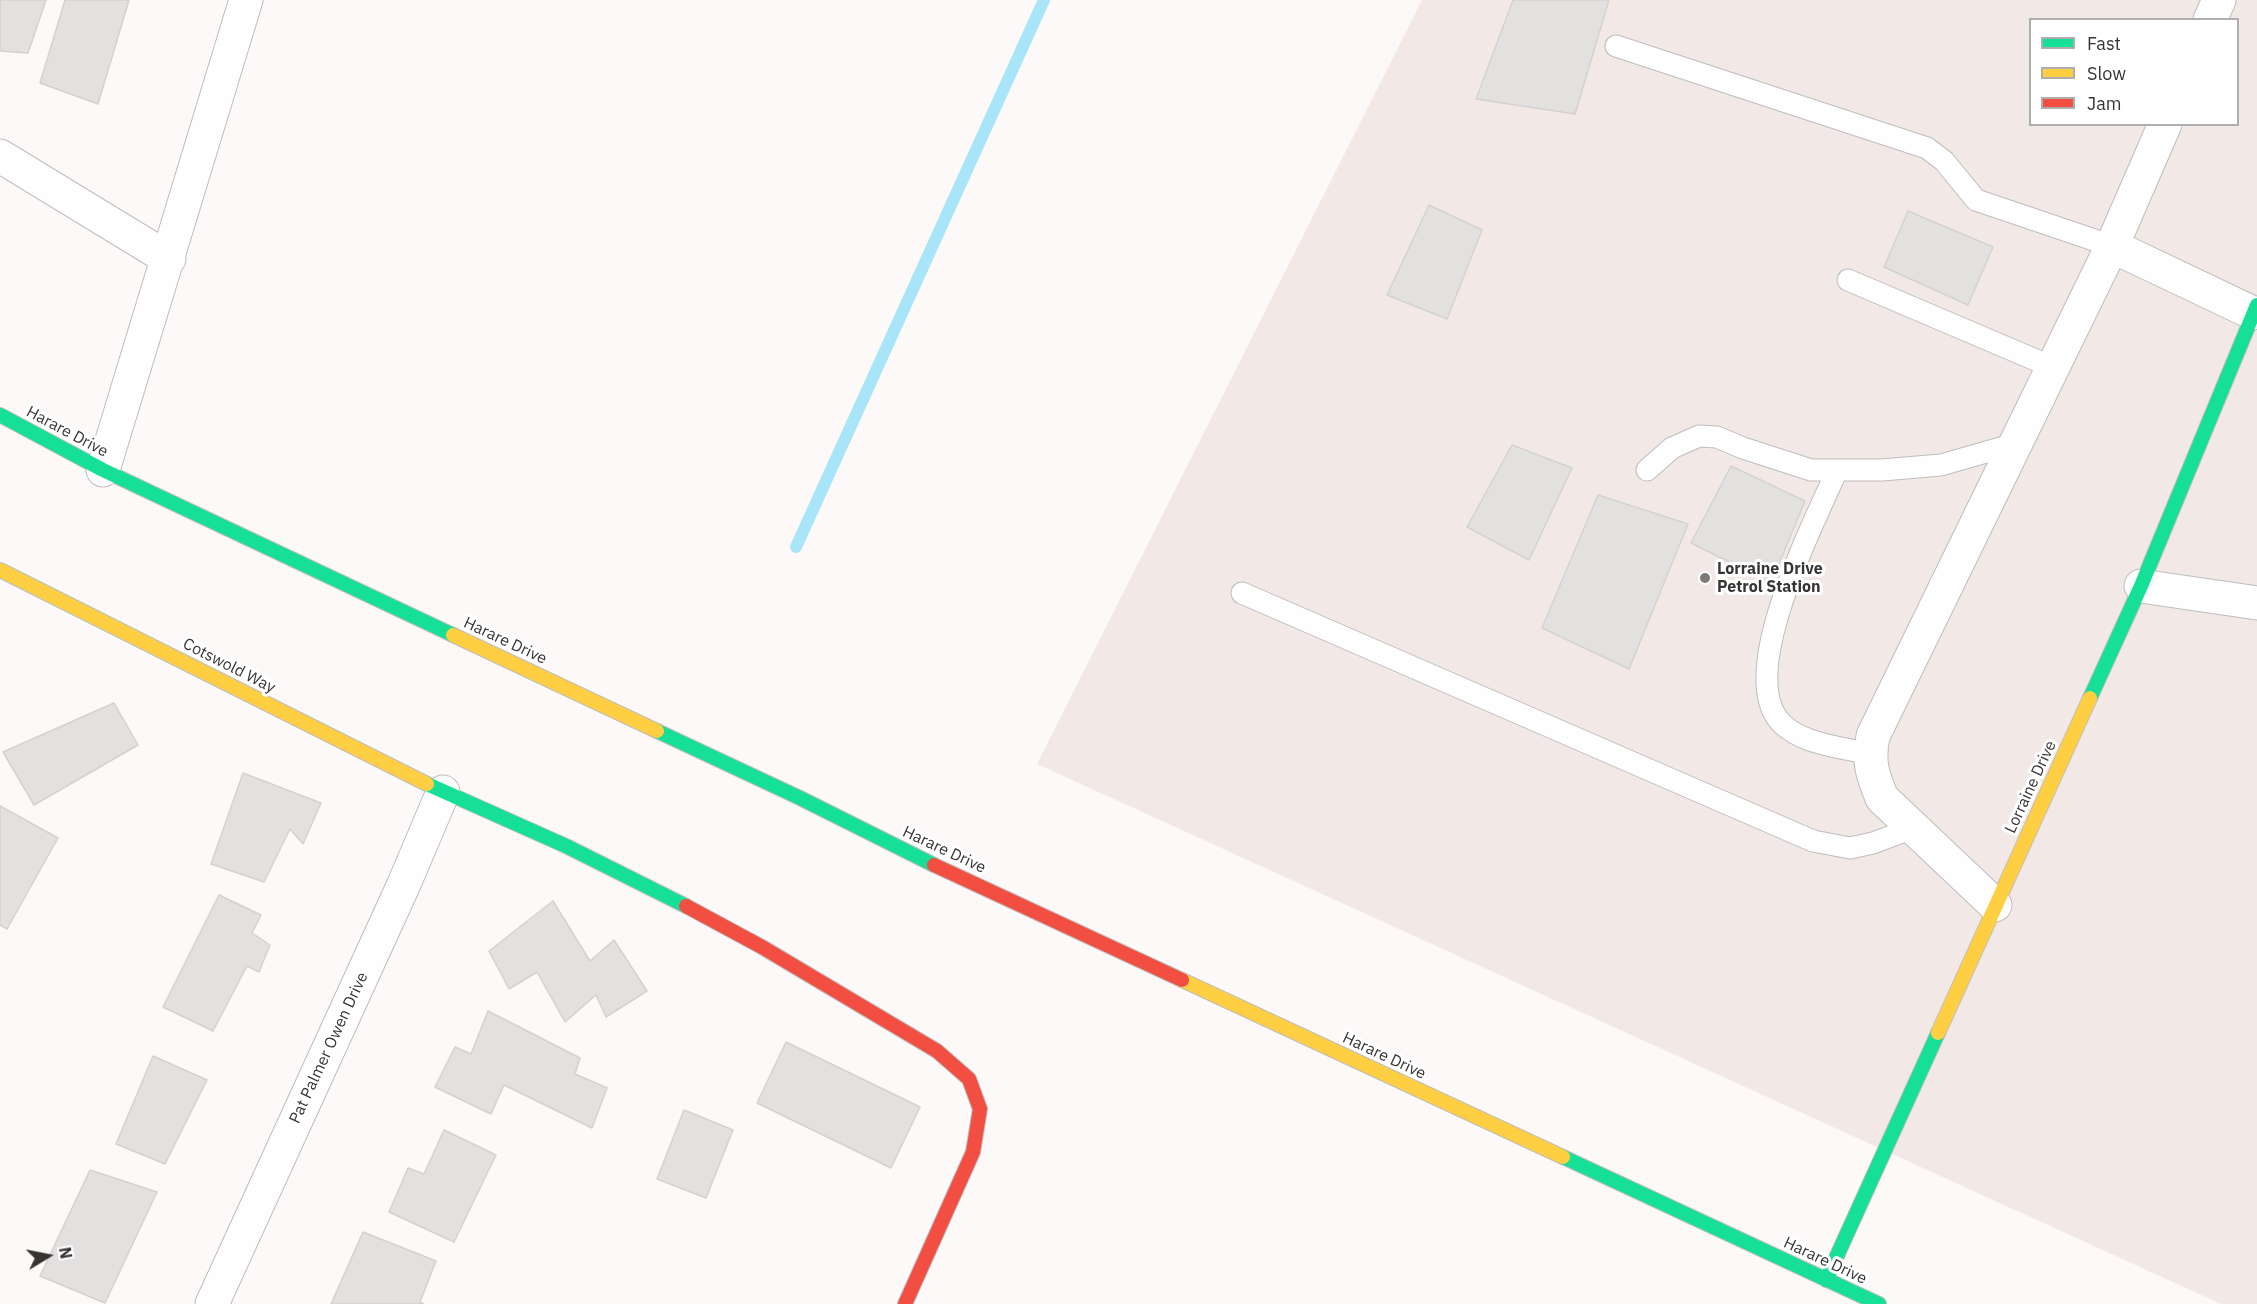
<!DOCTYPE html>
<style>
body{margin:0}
#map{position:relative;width:2257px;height:1304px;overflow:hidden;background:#fcf9f8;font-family:"IBM Plex Sans",sans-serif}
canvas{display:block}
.legend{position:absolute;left:2029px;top:18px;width:210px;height:108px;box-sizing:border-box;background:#fff;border:2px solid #afaeae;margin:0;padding:8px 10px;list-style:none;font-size:18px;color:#373434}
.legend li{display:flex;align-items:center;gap:12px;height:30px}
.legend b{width:30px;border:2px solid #afaeae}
.north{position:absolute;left:18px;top:1226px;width:60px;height:60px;-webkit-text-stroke:4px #fff;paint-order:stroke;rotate:80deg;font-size:16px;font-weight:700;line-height:24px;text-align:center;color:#373434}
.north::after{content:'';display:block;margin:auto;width:21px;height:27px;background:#373434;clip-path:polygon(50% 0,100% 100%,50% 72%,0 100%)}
</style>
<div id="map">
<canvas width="2257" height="1304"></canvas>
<ul class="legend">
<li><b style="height:8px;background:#16e098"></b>Fast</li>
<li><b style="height:8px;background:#ffcf43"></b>Slow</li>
<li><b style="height:8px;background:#f24e42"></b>Jam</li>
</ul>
<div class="north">N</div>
</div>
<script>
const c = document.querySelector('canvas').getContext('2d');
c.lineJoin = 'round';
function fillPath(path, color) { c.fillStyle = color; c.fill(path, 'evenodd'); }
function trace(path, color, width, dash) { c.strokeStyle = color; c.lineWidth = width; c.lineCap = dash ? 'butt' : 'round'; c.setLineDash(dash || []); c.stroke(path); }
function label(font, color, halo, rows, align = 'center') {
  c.font = font + ' "IBM Plex Sans",sans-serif'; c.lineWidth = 6; c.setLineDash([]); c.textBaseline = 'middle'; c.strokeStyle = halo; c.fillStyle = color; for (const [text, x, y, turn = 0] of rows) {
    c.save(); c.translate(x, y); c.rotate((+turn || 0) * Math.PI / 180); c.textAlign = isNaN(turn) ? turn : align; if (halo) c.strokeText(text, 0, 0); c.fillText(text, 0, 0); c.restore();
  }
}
fillPath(new Path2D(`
 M1422,0h835v1304h-36l-1184,-540zM2030,20h208v104h-208z`), '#f2e9e7');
trace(new Path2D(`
 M796,547l248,-547`), '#a9e5f9', 12);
const building = new Path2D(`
 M0,0h46l-18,53 -28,-2z
 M65,0h64l-31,104 -58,-21z
 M1513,0h96l-34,114 -99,-15z
 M1429,205l53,25 -35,89 -60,-24z
 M1908,211l85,36 -25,58 -84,-38z
 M1512,445l60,23 -43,92 -62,-33z
 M1731,466l74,35 -34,82 -80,-40z
 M1598,495l90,29 -59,145 -87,-41z
 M114,703l24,42 -104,60 -31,-53z
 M243,773l78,30 -18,41 -13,-15 -26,53 -53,-18z
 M0,806l58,32 -51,91 -7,-4z
 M219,895l42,20 -9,18 18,12 -11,27 -12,-6 -34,65 -50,-24z
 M553,901l37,60 24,-21 33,51 -41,26 -10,-22 -31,27 -28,-50 -28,17 -20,-38z
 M488,1011l92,47 -5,16 32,14 -15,40 -88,-43 -13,29 -56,-27 20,-40 16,7z
 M786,1042l134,65 -29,61 -134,-65z
 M153,1056l54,24 -42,84 -49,-20z
 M684,1110l49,20 -27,68 -49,-19z
 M444,1130l52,25 -42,87 -65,-30 19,-44 16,6z
 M90,1170l67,22 -52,111 -65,-27z
 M363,1232l73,29 -16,41 4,2h-93z`);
fillPath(building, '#e3e1e0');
trace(building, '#d4d2d1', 1.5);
const lane = new Path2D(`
 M1616,46l311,102 17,13 32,39 136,46
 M1848,280l204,87
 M1647,470l25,-22 27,-12 18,1 26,11 68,22h71l59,-5 73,-21
 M1837,470c-23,54 -97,195 -60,248 19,26 64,29 93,36
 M1242,593l571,248 37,7 23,-5 40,-15`);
const street = new Path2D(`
 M2210,20l9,-20
 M0,156l169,103
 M2112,246l141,67
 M103,470l143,-470
 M2141,586l116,17
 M1995,905l-113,-107c-10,-24 -14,-36 -9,-62l239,-490 53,-122
 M212,1304l192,-420 39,-92`);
const fast = new Path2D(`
 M0,415l103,55 350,165
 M2090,698l51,-112 116,-281
 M657,731l143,67 134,67
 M427,784l139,62 120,60
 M1563,1157l316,147
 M1826,1280l112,-247`);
const slow = new Path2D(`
 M0,570l427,214
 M453,635l204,96
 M1182,980l381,177
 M1938,1033l152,-335`);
const jam = new Path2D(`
 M934,865l248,115
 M686,906l76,41 175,104 32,28 11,30 -7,43 -68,152`);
trace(lane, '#bfbcbc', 23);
trace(street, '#bfbcbc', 35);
trace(fast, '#bfbcbc', 16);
trace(slow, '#bfbcbc', 16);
trace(jam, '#bfbcbc', 16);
trace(lane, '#fffefe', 21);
trace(street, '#fffefe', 33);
trace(fast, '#16e098', 14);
trace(slow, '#ffcf43', 14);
trace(jam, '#f24e42', 14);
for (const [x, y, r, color] of [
 [1705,578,6,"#7c7979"]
]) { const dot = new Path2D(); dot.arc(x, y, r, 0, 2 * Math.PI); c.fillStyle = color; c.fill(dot); trace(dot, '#fff', 2); }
label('16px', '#373434', '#fff', [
 ["Harare Drive",67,432,28],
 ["Harare Drive",505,641,25],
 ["Cotswold Way",229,666,27],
 ["Lorraine Drive",2031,787,-65],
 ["Harare Drive",944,850,25],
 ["Pat Palmer Owen Drive",329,1048,-65],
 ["Harare Drive",1384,1056,25],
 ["Harare Drive",1825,1261,25]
]);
label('bold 16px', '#373434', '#fff', [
 ["Lorraine Drive",1717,569],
 ["Petrol Station",1717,587]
], 'left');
</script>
